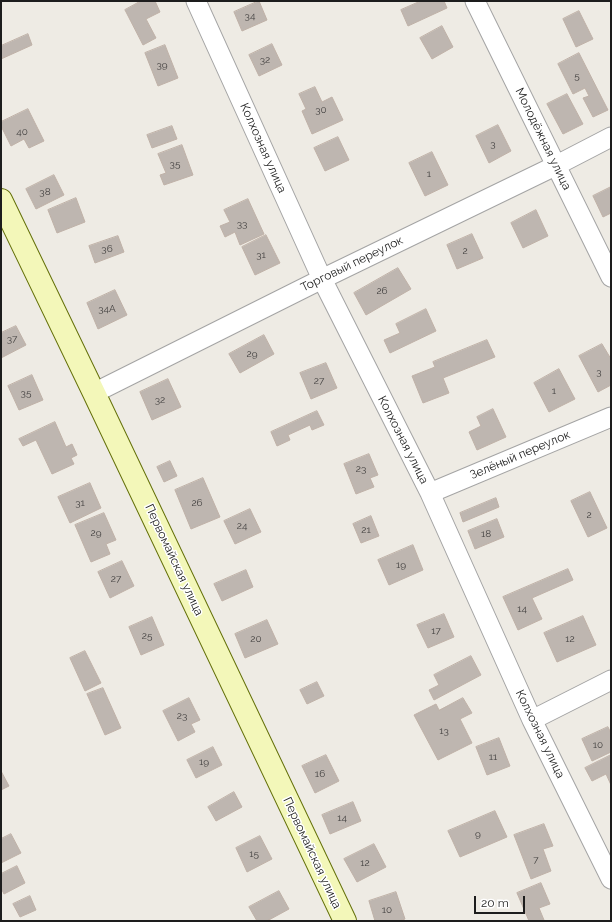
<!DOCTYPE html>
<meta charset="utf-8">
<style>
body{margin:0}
#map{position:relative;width:612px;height:922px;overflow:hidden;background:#eeebe4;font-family:Raleway,sans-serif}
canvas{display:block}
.frame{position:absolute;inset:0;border:2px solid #1d1d1d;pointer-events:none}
.scale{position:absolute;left:474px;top:896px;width:51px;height:18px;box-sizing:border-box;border:2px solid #1d1d1d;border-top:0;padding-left:5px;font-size:12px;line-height:14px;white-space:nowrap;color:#1d1d1d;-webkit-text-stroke:3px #fff;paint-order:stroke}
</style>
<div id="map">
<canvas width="612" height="922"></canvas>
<div class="frame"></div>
<div class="scale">20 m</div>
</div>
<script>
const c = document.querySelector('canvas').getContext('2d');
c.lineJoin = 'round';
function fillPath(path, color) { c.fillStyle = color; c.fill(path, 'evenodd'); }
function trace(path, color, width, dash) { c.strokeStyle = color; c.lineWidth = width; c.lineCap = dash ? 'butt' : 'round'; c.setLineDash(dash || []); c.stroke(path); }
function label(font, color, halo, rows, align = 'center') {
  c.font = font + ' Raleway,sans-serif'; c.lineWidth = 3; c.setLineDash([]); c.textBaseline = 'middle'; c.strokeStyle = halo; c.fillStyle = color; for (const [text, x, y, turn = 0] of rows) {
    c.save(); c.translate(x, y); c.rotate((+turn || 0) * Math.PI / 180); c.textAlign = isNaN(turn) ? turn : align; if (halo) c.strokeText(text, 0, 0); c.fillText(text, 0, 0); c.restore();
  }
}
const building = new Path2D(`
 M141,1h14l5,11 -14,7 10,19 -13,7 -18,-35z
 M259,1l8,19 -25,11 -8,-19z
 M421,1h23l3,7 -39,18 -7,-16z
 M579,11l14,28 -17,8 -13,-28z
 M442,26l11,21 -21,12 -12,-21z
 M28,34l4,11 -31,14v-13z
 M272,44l10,21 -23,11 -10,-21z
 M165,45l13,33 -20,8 -13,-33z
 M579,53l29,57 -15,7 -10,-19 6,-2 -4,-8 -12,6 -15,-30z
 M315,87l7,15 10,-5 11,23 -31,14 -10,-23 4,-2 -7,-15z
 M567,94l16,30 -20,10 -16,-30z
 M28,109l16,32 -15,7 -5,-9 -13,7 -10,-20v-4z
 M498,125l13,26 -22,12 -13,-27z
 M172,126l5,13 -25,9 -5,-13z
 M338,137l11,23 -24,11 -11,-23z
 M182,145l11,30 -29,10 -4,-10 6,-2 -8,-19z
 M432,152l16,33 -23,11 -16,-33z
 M54,175l10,20 -28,14 -10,-20z
 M611,187v26l-8,4 -10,-21z
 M76,198l9,24 -28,11 -9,-23z
 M248,199l16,35 -24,11 -5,-13 -10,5 -5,-11 10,-4 -6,-12z
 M536,210l12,26 -25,12 -12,-25z
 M472,234l11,24 -26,11 -10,-24z
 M266,235l14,28 -25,12 -13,-28z
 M118,236l6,16 -29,11 -6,-17z
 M398,268l13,21 -45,26 -12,-22z
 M115,290l12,25 -29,14 -11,-26z
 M426,309l10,22 -46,22 -6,-13 16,-7 -4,-9z
 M16,326l10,19 -25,13v-25z
 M264,335l10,19 -34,19 -11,-19z
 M487,340l8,17 -52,21 6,15 -26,10 -11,-27 23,-9 -2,-5z
 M602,344l9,15v26l-13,7 -19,-36z
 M326,363l11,25 -26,11 -11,-26z
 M559,369l16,30 -26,13 -15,-29z
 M32,375l11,25 -24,10 -11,-24z
 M168,379l13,28 -29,13 -12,-28z
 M493,409l13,28 -29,13 -8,-18 12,-6 -4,-9z
 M317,411l7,14 -12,5 -2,-5 -22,10 2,5 -13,6 -6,-14z
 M55,422l11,25 6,-3 5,11 -6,3 3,6 -22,10 -16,-34 -13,6 -4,-7z
 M369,454l9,21 -8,3 4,9 -18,7 -12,-30z
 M170,461l7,15 -13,6 -7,-15z
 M203,478l17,39 -29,12 -16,-39z
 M90,483l11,25 -31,15 -12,-26z
 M590,492l17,36 -19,9 -17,-36z
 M496,498l3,9 -36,15 -3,-9z
 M250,509l11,23 -26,12 -11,-23z
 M104,513l12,27 -10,4 4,10 -19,8 -16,-37z
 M371,516l8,20 -18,7 -8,-19z
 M497,519l7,18 -29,12 -7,-18z
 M413,545l10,25 -34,15 -11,-25z
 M122,561l12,25 -24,12 -12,-26z
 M568,569l5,11 -41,18 10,21 -24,11 -15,-33z
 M246,570l7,17 -31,14 -8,-17z
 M444,614l10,23 -26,11 -11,-23z
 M583,616l13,29 -39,17 -13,-29z
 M152,617l12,28 -23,10 -12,-28z
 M267,620l11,24 -33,14 -10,-24z
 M85,651l16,32 -16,8 -15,-33z
 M471,656l10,19 -47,25 -5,-10 10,-5 -5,-10z
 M317,682l7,14 -17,8 -7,-14z
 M103,688l18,40 -16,7 -18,-41z
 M189,698l11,22 -9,4 4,8 -17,9 -15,-30z
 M463,698l9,15 -12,6 12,24 -34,17 -24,-45 22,-11 3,6z
 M608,727l3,6v19l-19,9 -10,-22z
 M499,738l11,28 -23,9 -11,-28z
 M213,747l9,18 -26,13 -9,-18z
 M326,755l13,26 -24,12 -13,-27z
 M611,755v30l-5,-11 -14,7 -7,-13z
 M1,771l8,15 -8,4z
 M234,792l8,15 -26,14 -8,-14z
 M353,802l8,19 -31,13 -8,-19z
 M495,811l12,26 -47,20 -12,-26z
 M544,824l9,22 -10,3 8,22 -20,8 -17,-44z
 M11,834l10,19 -20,10v-24z
 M260,836l12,23 -25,13 -11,-24z
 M374,844l12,23 -29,15 -13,-23z
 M17,866l8,17 -21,11 -3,-6v-14z
 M541,883l9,21 -11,4 5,12 -3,1h-12l-12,-28z
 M279,891l10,18 -22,12h-10l-8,-14z
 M396,892l9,27 -6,2h-24l-6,-20z
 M30,896l6,14 -16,7 -7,-13z`);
fillPath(building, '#beb6b0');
trace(building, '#bfb1a7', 1);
const street = new Path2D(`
 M196,1l126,278 108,214 102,227 79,159
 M475,1l136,276
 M94,393l228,-114 233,-113 56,-29
 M430,493l181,-76
 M532,720l79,-40`);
const secondary = new Path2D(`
 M1,200l93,193 251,528`);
trace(street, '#a4a4a4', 21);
trace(secondary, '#647009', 24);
trace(street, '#fff', 19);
trace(secondary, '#f3f7b9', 22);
label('10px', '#454342', null, [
 ["34",250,16],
 ["32",265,60],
 ["39",162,65],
 ["5",577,76],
 ["30",321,110],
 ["40",22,132],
 ["3",493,144],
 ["35",175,164],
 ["1",429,174],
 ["38",45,192],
 ["33",242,224],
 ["36",107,249],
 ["2",465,251],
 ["31",261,255],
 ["26",382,291],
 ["34А",107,309],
 ["37",12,339],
 ["29",252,354],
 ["3",599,372],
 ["27",319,381],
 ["1",554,391],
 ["35",26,393],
 ["32",160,400],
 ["23",361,469],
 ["31",80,503],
 ["26",197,503],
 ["2",589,515],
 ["24",242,526],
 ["21",366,530],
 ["29",96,533],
 ["18",486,534],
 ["19",401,565],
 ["27",116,579],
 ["14",522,609],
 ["17",436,631],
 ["25",147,636],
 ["20",256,639],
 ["12",570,639],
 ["23",182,716],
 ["13",444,731],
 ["10",598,745],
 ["11",493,757],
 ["19",204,762],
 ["16",320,774],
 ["14",342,818],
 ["9",478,834],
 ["15",254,854],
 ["7",536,860],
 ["12",365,863],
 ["10",387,910]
]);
label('12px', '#1d1d1d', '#fff', [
 ["Молодёжная улица",543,139,64],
 ["Колхозная улица",263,148,66],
 ["Торговый переулок",352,264,-26],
 ["Колхозная улица",403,440,63],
 ["Зелёный переулок",520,455,-23],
 ["Первомайская улица",174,560,65],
 ["Колхозная улица",540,734,64],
 ["Первомайская улица",312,853,65]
]);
</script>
